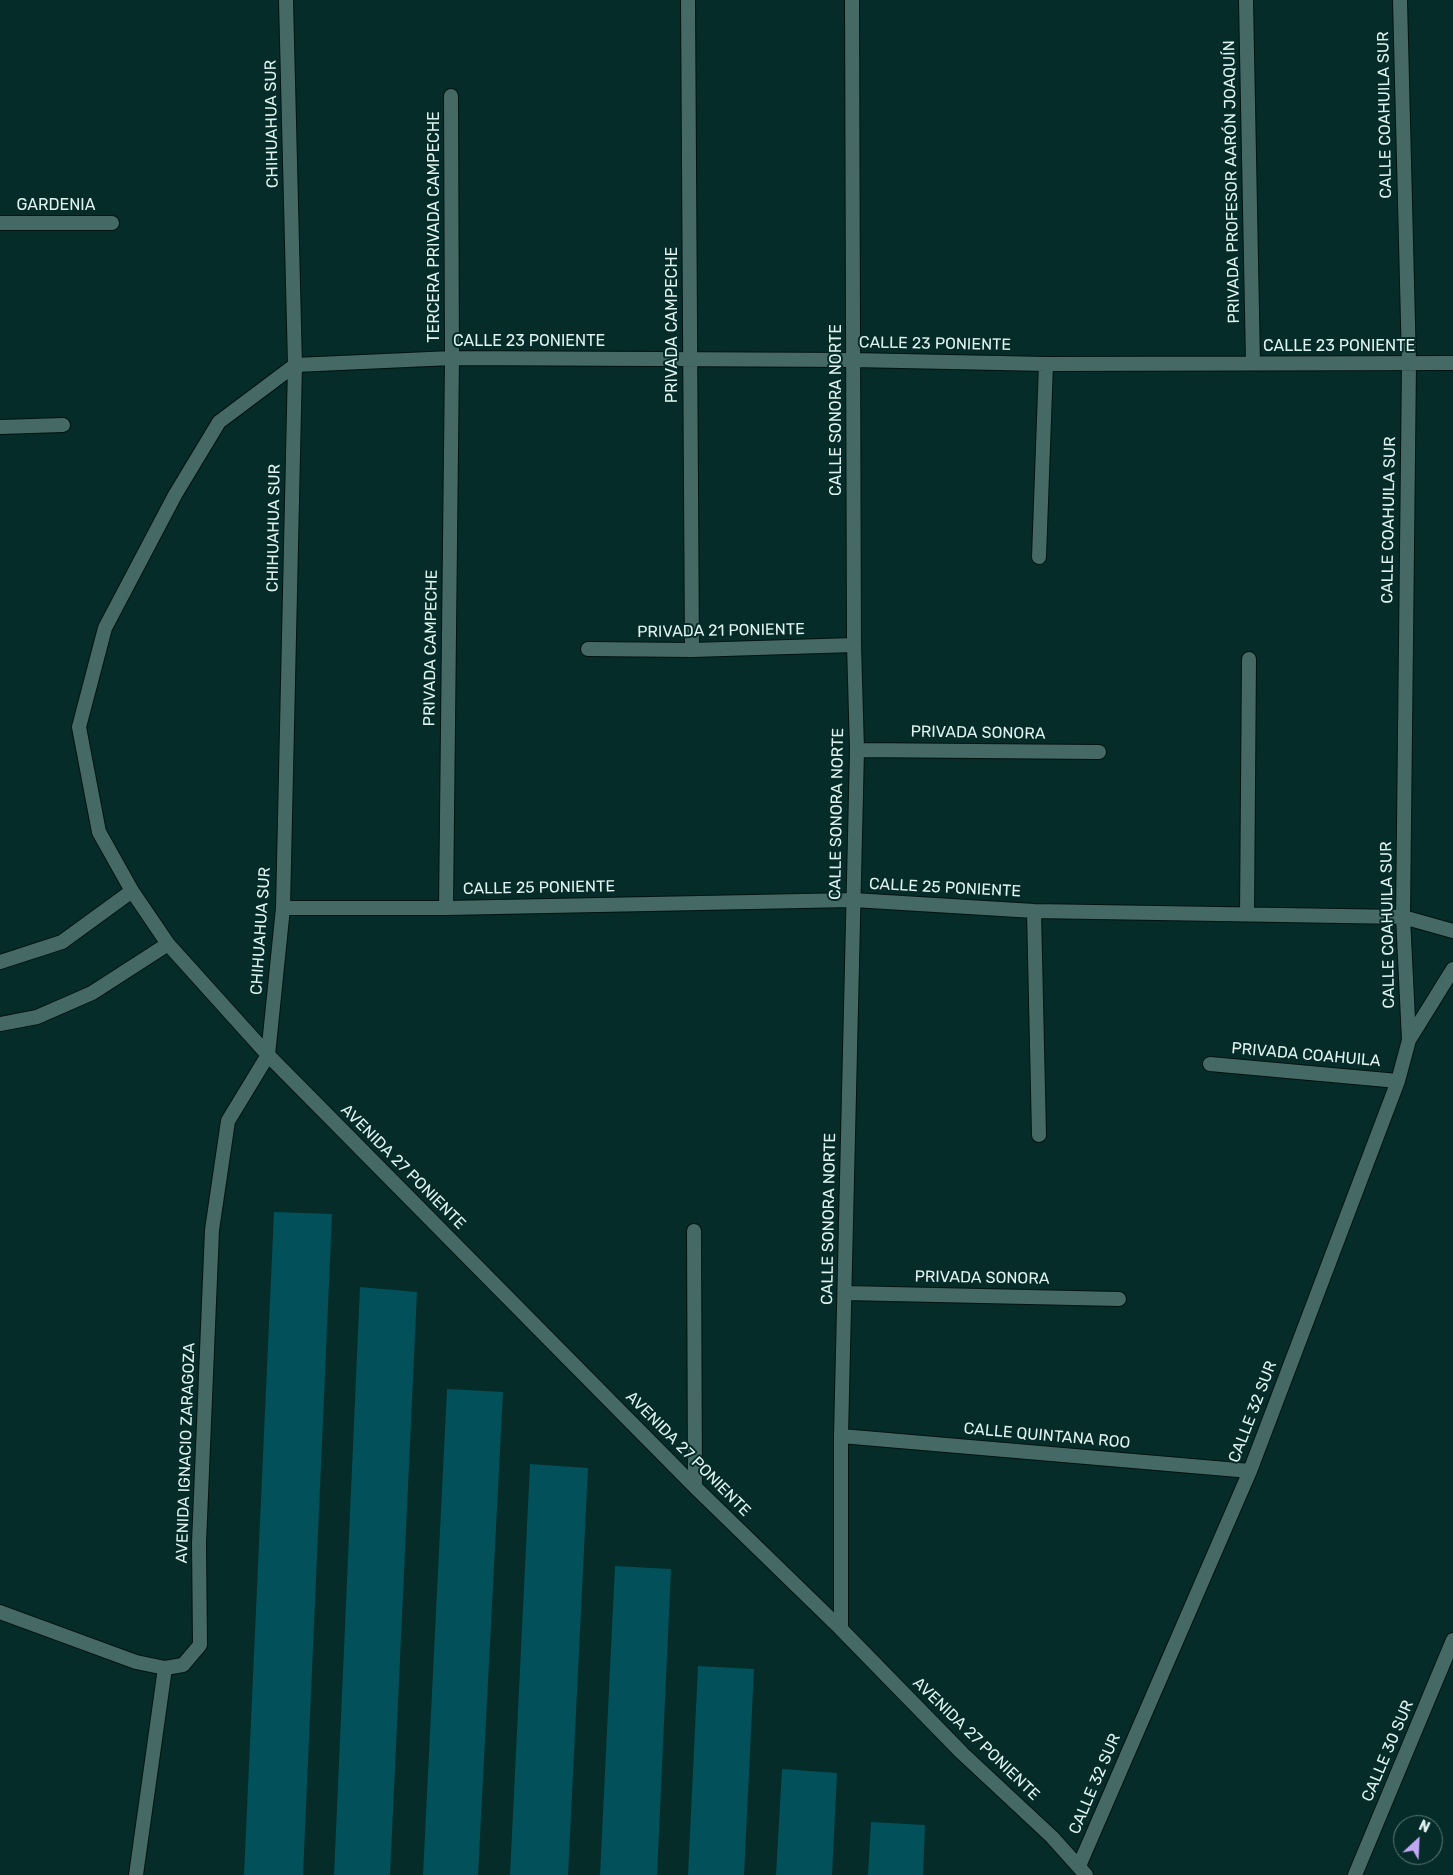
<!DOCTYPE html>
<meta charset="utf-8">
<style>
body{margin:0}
#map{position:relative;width:1453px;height:1875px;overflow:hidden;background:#062c29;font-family:Rubik,sans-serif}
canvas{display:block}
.north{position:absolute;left:1393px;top:1815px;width:50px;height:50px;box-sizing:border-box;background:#062c29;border:1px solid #5c7b78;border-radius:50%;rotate:25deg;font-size:14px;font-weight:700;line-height:20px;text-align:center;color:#def2ef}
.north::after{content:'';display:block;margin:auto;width:18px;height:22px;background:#c1a8f3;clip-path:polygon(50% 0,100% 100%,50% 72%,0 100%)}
</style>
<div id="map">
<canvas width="1453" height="1875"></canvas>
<div class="north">N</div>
</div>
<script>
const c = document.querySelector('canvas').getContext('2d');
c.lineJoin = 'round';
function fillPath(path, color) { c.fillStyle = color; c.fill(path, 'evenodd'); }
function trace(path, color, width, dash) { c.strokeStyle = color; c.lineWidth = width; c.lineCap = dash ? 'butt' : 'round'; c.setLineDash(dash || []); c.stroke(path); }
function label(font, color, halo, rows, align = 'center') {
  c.font = font + ' Rubik,sans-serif'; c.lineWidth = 4; c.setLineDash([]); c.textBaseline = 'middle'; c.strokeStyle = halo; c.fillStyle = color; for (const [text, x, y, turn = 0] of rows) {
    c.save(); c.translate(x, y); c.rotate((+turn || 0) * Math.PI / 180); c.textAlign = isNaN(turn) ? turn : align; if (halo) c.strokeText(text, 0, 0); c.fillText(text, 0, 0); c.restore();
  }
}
fillPath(new Path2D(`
 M274,1212l58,2 -29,661h-59z
 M360,1287l57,5 -27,583h-56z
 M447,1389l56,3 -25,483h-55z
 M530,1464l58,4 -20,407h-58z
 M615,1566l56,3 -14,306h-57z
 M698,1666l56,3 -10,206h-56z
 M782,1769l55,4 -5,102h-56z
 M871,1822l54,3 -2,50h-55z`), '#01505a');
const minor = new Path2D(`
 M688,0l4,650
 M1246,0l7,363
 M1400,0l9,363 -6,554 6,123
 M0,223h112
 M0,427l63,-2
 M1039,557l7,-193
 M588,649l104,1 162,-5
 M857,750l242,2
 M283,908h163l407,-8 181,11 369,6 50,14
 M446,908l6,-550 -1,-262
 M1034,911l5,224
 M1247,914l2,-255
 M0,962l62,-20 70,-51
 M0,1024l37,-7 55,-24 76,-49
 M1210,1064l188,17
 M694,1231l1,256
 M845,1293l274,6
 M841,1436l409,35
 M0,1612l136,50 29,6 18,-3 17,-20 -1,-102 13,-313 16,-109 40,-66 15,-147 12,-543 -9,-365
 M841,1629v-193l16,-686 -3,-105 -2,-645
 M1079,1866l171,-395 148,-390 11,-41 44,-71
 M136,1875l29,-207
 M1086,1875l-34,-38 -90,-84 -121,-124 -146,-142 -427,-432 -100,-111 -36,-53 -33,-59 -20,-105 26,-99 70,-133 44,-73 76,-57 157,-7 401,2 193,4 407,-1
 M1355,1875l98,-235`);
trace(minor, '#001311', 16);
trace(minor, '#456965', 14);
label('16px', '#def2ef', '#062c29', [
 ["CALLE COAHUILA SUR",1385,115,-91],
 ["CHIHUAHUA SUR",272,124,-91],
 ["PRIVADA PROFESOR AARÓN JOAQUÍN",1232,182,-91],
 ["GARDENIA",56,205],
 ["TERCERA PRIVADA CAMPECHE",434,227,-90],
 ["PRIVADA CAMPECHE",672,325,-90],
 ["CALLE 23 PONIENTE",529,341],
 ["CALLE 23 PONIENTE",935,344,1],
 ["CALLE 23 PONIENTE",1339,346],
 ["CALLE SONORA NORTE",836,410,-90],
 ["CALLE COAHUILA SUR",1389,520,-89],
 ["CHIHUAHUA SUR",274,528,-89],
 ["PRIVADA 21 PONIENTE",721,631,-1],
 ["PRIVADA CAMPECHE",431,648,-89],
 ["PRIVADA SONORA",978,733,1],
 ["CALLE SONORA NORTE",837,814,-89],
 ["CALLE 25 PONIENTE",539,888,-1],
 ["CALLE 25 PONIENTE",945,888,3],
 ["CALLE COAHUILA SUR",1388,925,-91],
 ["CHIHUAHUA SUR",261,931,-86],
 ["PRIVADA COAHUILA",1306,1055,5],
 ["AVENIDA 27 PONIENTE",403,1167,45],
 ["CALLE SONORA NORTE",829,1219,-89],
 ["PRIVADA SONORA",982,1278,1],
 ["CALLE 32 SUR",1253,1412,-69],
 ["CALLE QUINTANA ROO",1047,1436,5],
 ["AVENIDA IGNACIO ZARAGOZA",186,1453,-88],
 ["AVENIDA 27 PONIENTE",688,1454,45],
 ["AVENIDA 27 PONIENTE",976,1739,44],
 ["CALLE 30 SUR",1388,1751,-67],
 ["CALLE 32 SUR",1095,1784,-67]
]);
</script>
